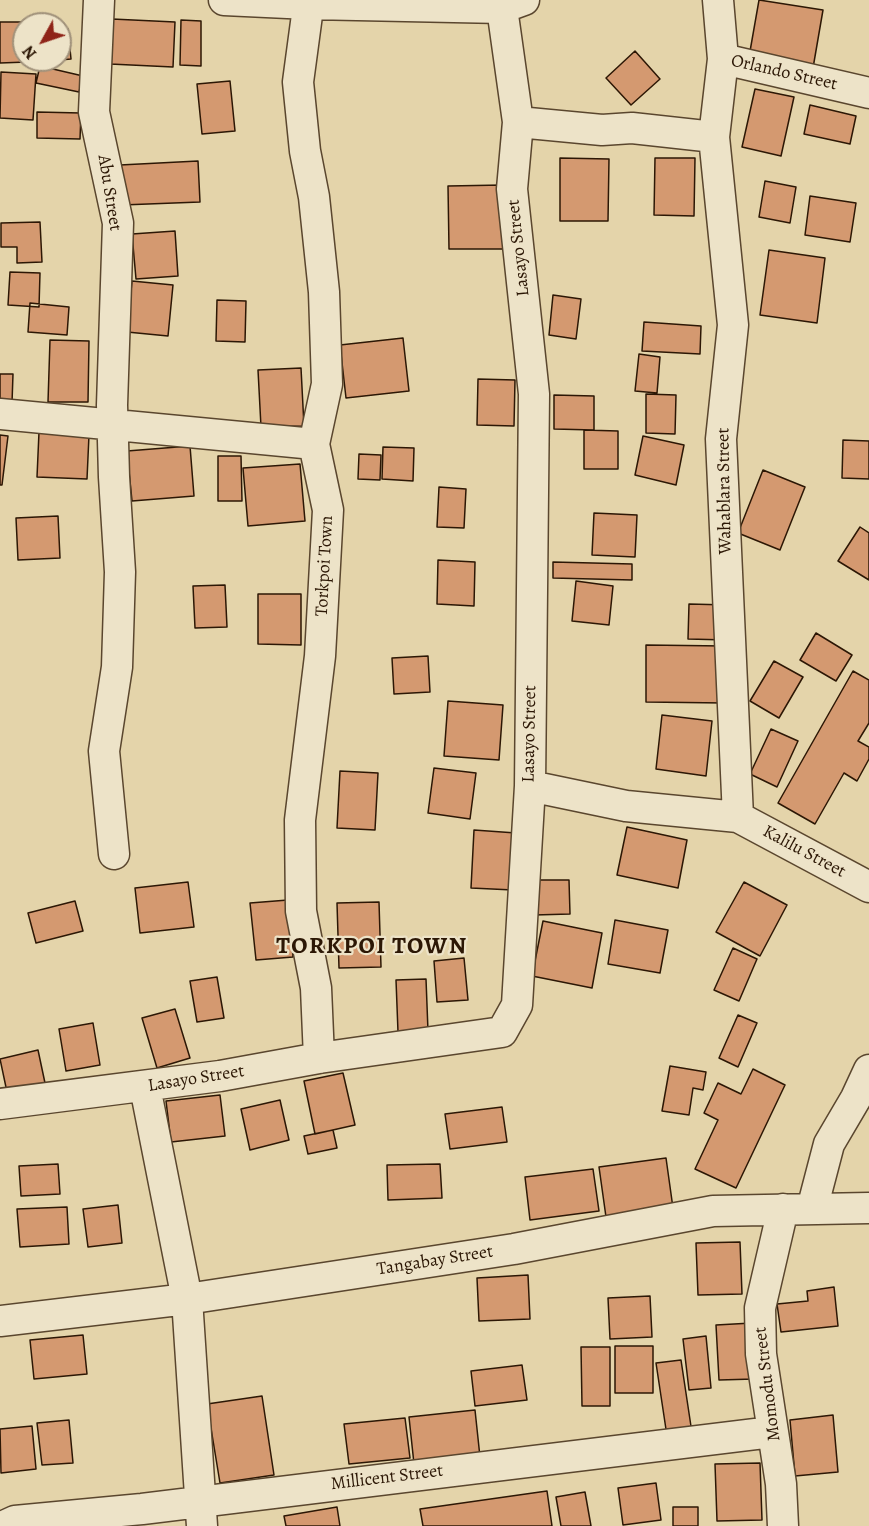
<!DOCTYPE html>
<style>
body{margin:0}
#map{position:relative;width:869px;height:1526px;overflow:hidden;background:#e4d4aa;font-family:Alegreya,serif}
canvas{display:block}
.north{position:absolute;left:12px;top:12px;width:60px;height:60px;box-sizing:border-box;background:#ede3c8;border:2px solid #a0917a;border-radius:50%;rotate:230deg;font-size:16px;font-weight:700;line-height:24px;text-align:center;color:#2c1705}
.north::after{content:'';display:block;margin:auto;width:21px;height:27px;background:#8f2418;clip-path:polygon(50% 0,100% 100%,50% 72%,0 100%)}
</style>
<div id="map">
<canvas width="869" height="1526"></canvas>
<div class="north">N</div>
</div>
<script>
const c = document.querySelector('canvas').getContext('2d');
c.lineJoin = 'round';
function fillPath(path, color) { c.fillStyle = color; c.fill(path, 'evenodd'); }
function trace(path, color, width, dash) { c.strokeStyle = color; c.lineWidth = width; c.lineCap = dash ? 'butt' : 'round'; c.setLineDash(dash || []); c.stroke(path); }
function label(font, color, halo, rows, align = 'center') {
  c.font = font + ' Alegreya,serif'; c.lineWidth = 4.5; c.setLineDash([]); c.textBaseline = 'middle'; c.strokeStyle = halo; c.fillStyle = color; for (const [text, x, y, turn = 0] of rows) {
    c.save(); c.translate(x, y); c.rotate((+turn || 0) * Math.PI / 180); c.textAlign = isNaN(turn) ? turn : align; if (halo) c.strokeText(text, 0, 0); c.fillText(text, 0, 0); c.restore();
  }
}
const building = new Path2D(`
 M759,0l64,10 -10,58 -64,-11z
 M112,19l63,3 -2,45 -63,-3z
 M181,20l20,1v45l-21,-1z
 M0,22h27l-3,2v36h3v2l-27,1z
 M68,29l3,30 -35,3 -1,-2h25v-30z
 M635,51l25,28 -29,26 -25,-27z
 M40,66l43,10 -4,16 -43,-9z
 M1,72l35,2 -3,46 -33,-2z
 M230,81l5,50 -33,3 -5,-50z
 M755,89l39,8 -13,59 -39,-9z
 M810,105l46,11 -6,28 -46,-10z
 M37,112l44,1 -1,26 -43,-1z
 M560,158l49,1 -1,62h-48z
 M655,158h40l-1,58 -40,-1z
 M198,161l2,41 -78,3 -2,-40z
 M765,181l31,6 -6,36 -31,-6z
 M503,185l1,64h-55l-1,-63z
 M810,196l46,7 -6,39 -45,-7z
 M40,222l2,40 -25,1v-16h-16v-24z
 M175,231l3,45 -42,3 -4,-45z
 M769,250l56,8 -8,65 -57,-8z
 M10,272l30,1 -1,34 -31,-2z
 M132,281l41,4 -5,51 -41,-4z
 M553,295l28,4 -5,40 -27,-4z
 M217,300l29,1 -1,41 -29,-1z
 M30,303l39,4 -2,28 -39,-3z
 M644,322l57,4 -1,28 -58,-3z
 M403,338l6,53 -63,7 -6,-53z
 M50,340l39,1 -1,61h-40z
 M639,354l21,3 -3,36 -22,-2z
 M301,368l3,58 -43,1 -3,-57z
 M0,374h13l-1,29h-12z
 M478,379l37,1 -1,46 -37,-1z
 M646,394l30,1 -1,39 -29,-1z
 M554,395l40,1v34l-40,-1z
 M584,430l34,1v38h-34z
 M39,432l50,3 -2,44 -50,-2z
 M0,435l8,1 -6,49h-2z
 M643,436l41,9 -8,40 -41,-10z
 M843,440l26,1v38l-27,-1z
 M190,446l4,50 -62,5 -5,-50z
 M383,447l31,1 -1,33 -31,-2z
 M359,454l22,1 -1,25 -22,-1z
 M218,456h23l1,45h-24z
 M300,464l5,57 -57,5 -5,-58z
 M763,470l42,17 -25,63 -42,-17z
 M439,487l27,2 -2,39 -27,-1z
 M594,513l43,2 -2,42 -43,-2z
 M58,516l2,42 -42,2 -2,-42z
 M860,527l9,6v47l-31,-19z
 M438,560l37,2 -1,44 -37,-2z
 M553,562l79,2v16l-79,-2z
 M576,581l37,5 -4,39 -37,-4z
 M225,585l2,42 -32,1 -2,-42z
 M258,594h43v51l-43,-1z
 M689,604l39,1 -1,35 -39,-1z
 M816,633l36,22 -16,26 -36,-21z
 M646,645l78,1v57l-78,-1z
 M428,656l2,36 -36,2 -2,-36z
 M774,661l29,16 -24,41 -29,-17z
 M853,671l16,9v43l-11,18 11,6v12l-12,22 -13,-8 -29,51 -37,-21z
 M448,701l55,4 -4,55 -55,-4z
 M662,715l50,6 -6,55 -50,-7z
 M771,729l27,12 -21,46 -27,-13z
 M434,768l42,5 -6,46 -42,-6z
 M340,771l38,2 -3,57 -38,-2z
 M627,827l60,13 -9,48 -61,-13z
 M474,830l42,3 -3,57 -42,-2z
 M534,880h35l1,34 -36,1z
 M188,882l6,45 -54,6 -5,-45z
 M744,882l43,23 -27,51 -44,-24z
 M288,900l5,57 -37,3 -6,-57z
 M75,901l8,30 -47,12 -8,-30z
 M379,902l2,65 -42,1 -2,-65z
 M615,920l53,10 -8,43 -52,-9z
 M543,921l59,12 -10,55 -60,-12z
 M733,948l24,11 -18,42 -25,-11z
 M464,958l4,42 -31,2 -3,-41z
 M217,977l7,41 -27,4 -7,-41z
 M426,979l2,52 -30,1 -2,-52z
 M175,1009l15,49 -33,10 -15,-50z
 M738,1015l19,8 -19,44 -19,-9z
 M93,1023l7,42 -34,6 -7,-42z
 M38,1050l7,33 -38,9 -7,-33z
 M670,1066l36,6 -3,18 -10,-2 -4,27 -27,-4z
 M753,1069l32,16 -49,103 -41,-19 23,-49 -14,-7 14,-30 23,11z
 M343,1073l12,52 -40,9 -11,-53z
 M220,1095l5,41 -54,6 -5,-41z
 M280,1100l9,40 -39,10 -9,-41z
 M502,1107l5,35 -57,7 -5,-35z
 M333,1130l4,18 -29,6 -4,-18z
 M666,1158l7,50 -67,9 -7,-50z
 M58,1164l2,30 -39,2 -2,-30z
 M440,1164l2,34 -54,2 -1,-35z
 M593,1169l6,42 -69,9 -5,-43z
 M118,1205l4,38 -34,4 -5,-38z
 M67,1207l2,37 -49,3 -3,-38z
 M740,1242l2,52 -44,1 -2,-52z
 M528,1275l2,44 -51,2 -2,-43z
 M834,1287l4,39 -57,6 -4,-28 31,-3 -1,-10z
 M650,1296l2,41 -42,2 -2,-41z
 M752,1323l2,56 -35,1 -3,-55z
 M83,1335l4,39 -53,5 -4,-39z
 M706,1336l5,52 -22,2 -6,-51z
 M615,1346h38v47h-38z
 M581,1347h29v59h-28z
 M681,1360l11,73 -25,3 -11,-73z
 M522,1365l5,35 -52,6 -4,-35z
 M262,1396l12,79 -54,8 -13,-79z
 M475,1410l5,47 -66,7 -5,-47z
 M833,1415l5,57 -43,4 -5,-56z
 M405,1418l5,40 -61,6 -5,-40z
 M69,1420l4,43 -31,2 -5,-42z
 M32,1426l4,43 -35,4 -1,-44z
 M760,1463l2,57 -45,1 -2,-57z
 M656,1483l5,37 -38,5 -5,-37z
 M547,1491l5,35h-129l-3,-17z
 M585,1492l6,34h-30l-5,-29z
 M337,1507l3,19h-54l-2,-10z
 M673,1507h25v19h-25z`);
fillPath(building, '#d49970');
trace(building, '#2c1705', 1.5);
const minor = new Path2D(`
 M99,0l-5,112 24,111 -6,182 2,72 6,95 -3,95 -13,84 10,103
 M224,0l85,4 193,4 22,-8
 M309,0l-11,82 7,69 9,46 10,95 3,92 -13,60 14,66 -8,146 -20,164 1,91 15,77 3,70
 M718,0l5,59 146,34
 M502,8l16,114
 M723,59l-9,78 19,188 -12,114 17,378
 M0,414l314,30
 M530,786l96,20 112,11 131,70
 M145,1087l42,212 15,227
 M0,1104l220,-28 99,-18 183,-26 15,-27 13,-219 4,-392 -22,-205 6,-67 84,8 30,-2 82,9
 M783,1209l-23,99 1,46 20,130 2,42
 M812,1209l17,-65 27,-46 13,-28
 M0,1321l187,-22 327,-50 199,-38 156,-3
 M4,1526l11,-5 127,-12 630,-77`);
trace(minor, '#5a462e', 33);
trace(minor, '#ede3c8', 30);
label('18px', '#2c1705', '#ede3c8', [
 ["Orlando Street",784,73,13],
 ["Abu Street",109,193,81],
 ["Lasayo Street",519,248,-96],
 ["Wahablara Street",725,491,-91],
 ["Torkpoi Town",325,566,-87],
 ["Lasayo Street",530,734,-89],
 ["Kalilu Street",804,852,28],
 ["Lasayo Street",196,1079,-9],
 ["Tangabay Street",435,1261,-9],
 ["Momodu Street",768,1384,-97],
 ["Millicent Street",387,1478,-7]
]);
c.letterSpacing = '1.5px';
label('bold 24px', '#2c1705', '#ede3c8', [
 ["TORKPOI TOWN",372,947]
]);
c.letterSpacing = '0px';
</script>
